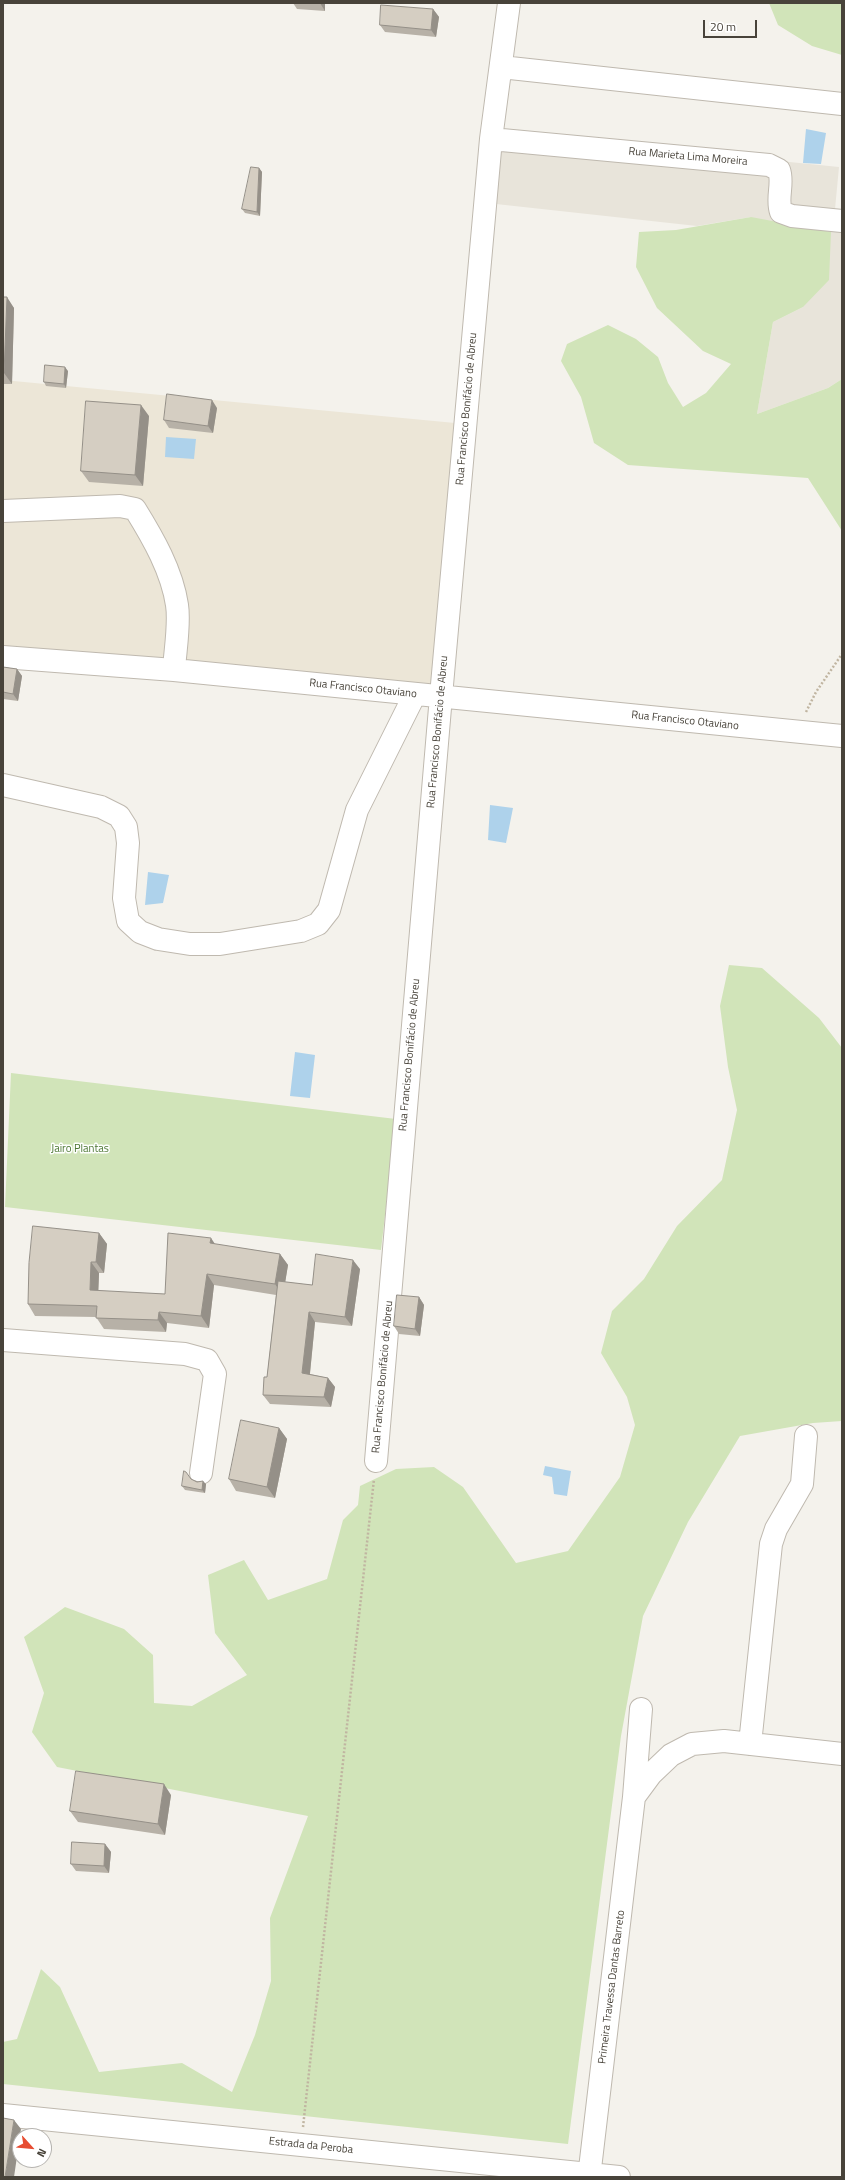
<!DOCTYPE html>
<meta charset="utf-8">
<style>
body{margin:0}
#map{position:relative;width:845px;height:2180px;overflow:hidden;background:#f4f2ec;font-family:"Titillium Web",sans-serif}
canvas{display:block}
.frame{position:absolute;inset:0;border:4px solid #48433a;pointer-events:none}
.north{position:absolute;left:12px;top:2128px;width:40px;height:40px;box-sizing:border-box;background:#fff;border:1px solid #b6b4b0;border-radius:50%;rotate:117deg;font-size:11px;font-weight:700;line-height:16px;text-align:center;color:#48433a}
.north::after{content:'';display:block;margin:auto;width:14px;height:18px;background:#e74c31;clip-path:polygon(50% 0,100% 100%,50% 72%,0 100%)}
.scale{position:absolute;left:703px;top:20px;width:54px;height:18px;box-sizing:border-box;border:2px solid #48433a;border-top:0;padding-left:5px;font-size:12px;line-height:14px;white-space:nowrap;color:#48433a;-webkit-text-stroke:3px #fff;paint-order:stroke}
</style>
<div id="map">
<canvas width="845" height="2180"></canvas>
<div class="frame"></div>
<div class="north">N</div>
<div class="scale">20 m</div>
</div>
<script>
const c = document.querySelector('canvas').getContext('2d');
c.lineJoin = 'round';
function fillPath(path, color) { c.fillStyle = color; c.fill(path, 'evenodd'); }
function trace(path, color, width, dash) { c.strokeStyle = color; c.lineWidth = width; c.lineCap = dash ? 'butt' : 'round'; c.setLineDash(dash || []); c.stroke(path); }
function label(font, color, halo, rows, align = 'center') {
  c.font = font + ' "Titillium Web",sans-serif'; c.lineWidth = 3; c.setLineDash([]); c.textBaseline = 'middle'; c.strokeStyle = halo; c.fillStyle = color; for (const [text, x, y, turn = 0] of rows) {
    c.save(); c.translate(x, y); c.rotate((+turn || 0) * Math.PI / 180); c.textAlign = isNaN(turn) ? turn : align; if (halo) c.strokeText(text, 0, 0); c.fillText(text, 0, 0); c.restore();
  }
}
fillPath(new Path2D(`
 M502,133l337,34 -4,42 7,1v169l-14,9 -71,26 16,-92 30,-15 -52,-90 -54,9 -201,-22z`), '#e8e4da');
fillPath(new Path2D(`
 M3,380l452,43 -20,265 -432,-41z`), '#ece6d7');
fillPath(new Path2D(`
 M769,3h73v52l-30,-9 -34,-21z
 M751,217l80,15 -2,48 -26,27 -30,15 -16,92 71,-26 14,-9v152l-34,-53 -180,-13 -34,-22 -13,-46 -20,-36 6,-17 41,-19 28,14 22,18 10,26 15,24 23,-14 25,-29 -28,-13 -46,-43 -21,-41 3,-35 37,-2z
 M729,965l33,3 57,50 23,30v373l-29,2 -73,13 -52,86 -45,94 -22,120 -53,408 -565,-60v-42l14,-3 24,-70 19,18 39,85 83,-9 50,29 23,-57 16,-54 -1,-63 38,-102 -251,-49 -25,-35 12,-39 -20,-56 41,-30 59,22 29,26 1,48 38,3 55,-31 -32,-42 -7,-58 36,-15 24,40 59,-21 16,-59 15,-15 2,-19 36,-17 38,-2 29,20 53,76 52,-12 52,-74 15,-52 -8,-28 -26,-44 11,-42 32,-32 33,-53 45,-46 15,-70 -9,-43 -8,-61z
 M11,1073l385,46 -15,131 -376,-43z`), '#d1e4b9');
fillPath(new Path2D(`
 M806,129l20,4 -5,31 -18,-1z
 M166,437l30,2 -2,20 -29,-2z
 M490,805l23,3 -7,35 -18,-3z
 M148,872l21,3 -6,28 -18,2z
 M295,1052l20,3 -5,43 -20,-2z
 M545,1466l26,5 -4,25 -13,-2 -2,-17 -9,-2z`), '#aed2eb');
const minor = new Path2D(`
 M501,67l341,37
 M491,139l278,26 10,5c5,13 -3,28 2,42l11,4 50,5
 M3,511l117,-5 15,3c18,29 37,62 42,96 3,19 -2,46 -3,65
 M3,657l171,13 668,66
 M3,785l98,22 18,9 7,11 2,16 -4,55 4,23 12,11 18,7 32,5h30l81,-13 17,-7 11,-14 28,-100 58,-116
 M3,1340l182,14 22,6 8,14 -14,99
 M376,1461l65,-765 50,-557 18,-136
 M750,1744l21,-200 5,-15 26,-45 4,-48
 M634,1797l17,-23 20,-19 21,-11 32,-3 118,13
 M3,2115l616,62
 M589,2177l45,-380 7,-88`);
trace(minor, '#bfb9af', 24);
trace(new Path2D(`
 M806,712l10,-20 26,-38
 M303,2127l71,-648`), '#c0b5a1', 2.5, [2, 2]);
trace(minor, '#fff', 22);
fillPath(new Path2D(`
 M293,3h32v8l-28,-2z
 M433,9l6,8 -3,20 -51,-5 -5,-7z
 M259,168l3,4 -2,44 -15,-3 -3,-4z
 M3,297l11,11 -2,76h-9z
 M68,371l-2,17 -20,-2 -2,-4z
 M217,408l-4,25 -44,-5 -5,-8z
 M149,416l-6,70 -54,-4 -8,-11z
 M3,667l14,2 5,7 -4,25 -15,-2z
 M99,1233l8,11 -3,29h-5l-1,18 67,3 49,-50 66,10 8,11 -3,17 27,3 48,-16 -8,57 -37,-4 -5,52 18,4 7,9 -4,20 -61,-3 -7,-9 4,-18 9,-82 -62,-10 -5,43 -42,-5 -1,9 -62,-3 -8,-12 -61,-1 -7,-12z
 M419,1297l5,8 -4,31 -21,-2 -5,-8z
 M279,1428l8,11 -12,59 -39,-7 -7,-12z
 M191,1479l15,5 -1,9 -20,-3 -3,-4z
 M171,1795l-6,40 -87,-13 -8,-11z
 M105,1844l6,8 -2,21 -33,-2 -5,-7z`), '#b7b1a7');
fillPath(new Path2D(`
 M320,3h5v8z
 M433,9l6,8 -3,20 -5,-7z
 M259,168l3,4 -2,44 -3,-4z
 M7,297l7,11 -2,76 -8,-11z
 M65,367l3,4 -2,17 -2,-4z
 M212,400l5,8 -4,25 -5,-7z
 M141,405l8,11 -6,70 -8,-11z
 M17,669l5,7 -4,25 -5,-7z
 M99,1233l8,11 -3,29 -8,-11z
 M211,1238l8,12 -9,-7z
 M280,1254l8,11 -5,31 -8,-12z
 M353,1260l7,9 -8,57 -7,-9z
 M91,1262l8,11 -1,29 -8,-12z
 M207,1274l7,11 -5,43 -8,-12z
 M419,1297l5,8 -4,31 -5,-7z
 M159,1312l8,11 -1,9 -8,-12z
 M309,1312l6,10 -6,60 -7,-9z
 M328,1378l7,9 -4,20 -7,-10z
 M279,1428l8,11 -12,59 -8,-11z
 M203,1481l3,3 -1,9 -3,-3z
 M164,1784l7,11 -6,40 -7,-11z
 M105,1844l6,8 -2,21 -5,-7z
 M14,2120l7,9 -7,48h-9z`), '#959088');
const building = new Path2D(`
 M381,5l52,4 -2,21 -51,-5z
 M251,167l8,1 -2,44 -15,-3z
 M3,297h4l-3,76h-1z
 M45,365l20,2 -1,17 -20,-2z
 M167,394l45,6 -4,26 -44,-6z
 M86,401l55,4 -6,70 -54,-4z
 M3,667l14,2 -4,25 -10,-2z
 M33,1226l66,7 -3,29h-5l-1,28 75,4 3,-61 43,5 -1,5 70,11 -5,30 -68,-10 -6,42 -42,-4 -1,8 -62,-2 1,-12 -69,-2 1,-41z
 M316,1254l37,6 -8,57 -36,-5 -7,61 26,5 -4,19 -61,-2 1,-18h3l11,-96 34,4z
 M397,1295l22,2 -4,32 -21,-3z
 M241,1420l38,8 -12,59 -38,-8z
 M184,1471l2,1 5,7 6,3 6,-1 -1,9 -20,-4z
 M76,1771l88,13 -6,40 -88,-13z
 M72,1842l33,2 -1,22 -33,-2z
 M3,2118l11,2 -9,57h-2z`);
fillPath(building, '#d5cec2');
trace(building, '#959088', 1);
label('11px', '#48433a', '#fff', [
 ["Rua Marieta Lima Moreira",688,157,5],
 ["Rua Francisco Bonifácio de Abreu",467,409,-85],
 ["Rua Francisco Otaviano",363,689,6],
 ["Rua Francisco Otaviano",685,721,6],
 ["Rua Francisco Bonifácio de Abreu",438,732,-85],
 ["Rua Francisco Bonifácio de Abreu",410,1055,-85],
 ["Rua Francisco Bonifácio de Abreu",383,1377,-85],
 ["Primeira Travessa Dantas Barreto",612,1987,-83],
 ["Estrada da Peroba",311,2146,6]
]);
label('11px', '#4b7632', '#fff', [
 ["Jairo Plantas",80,1149]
]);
</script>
